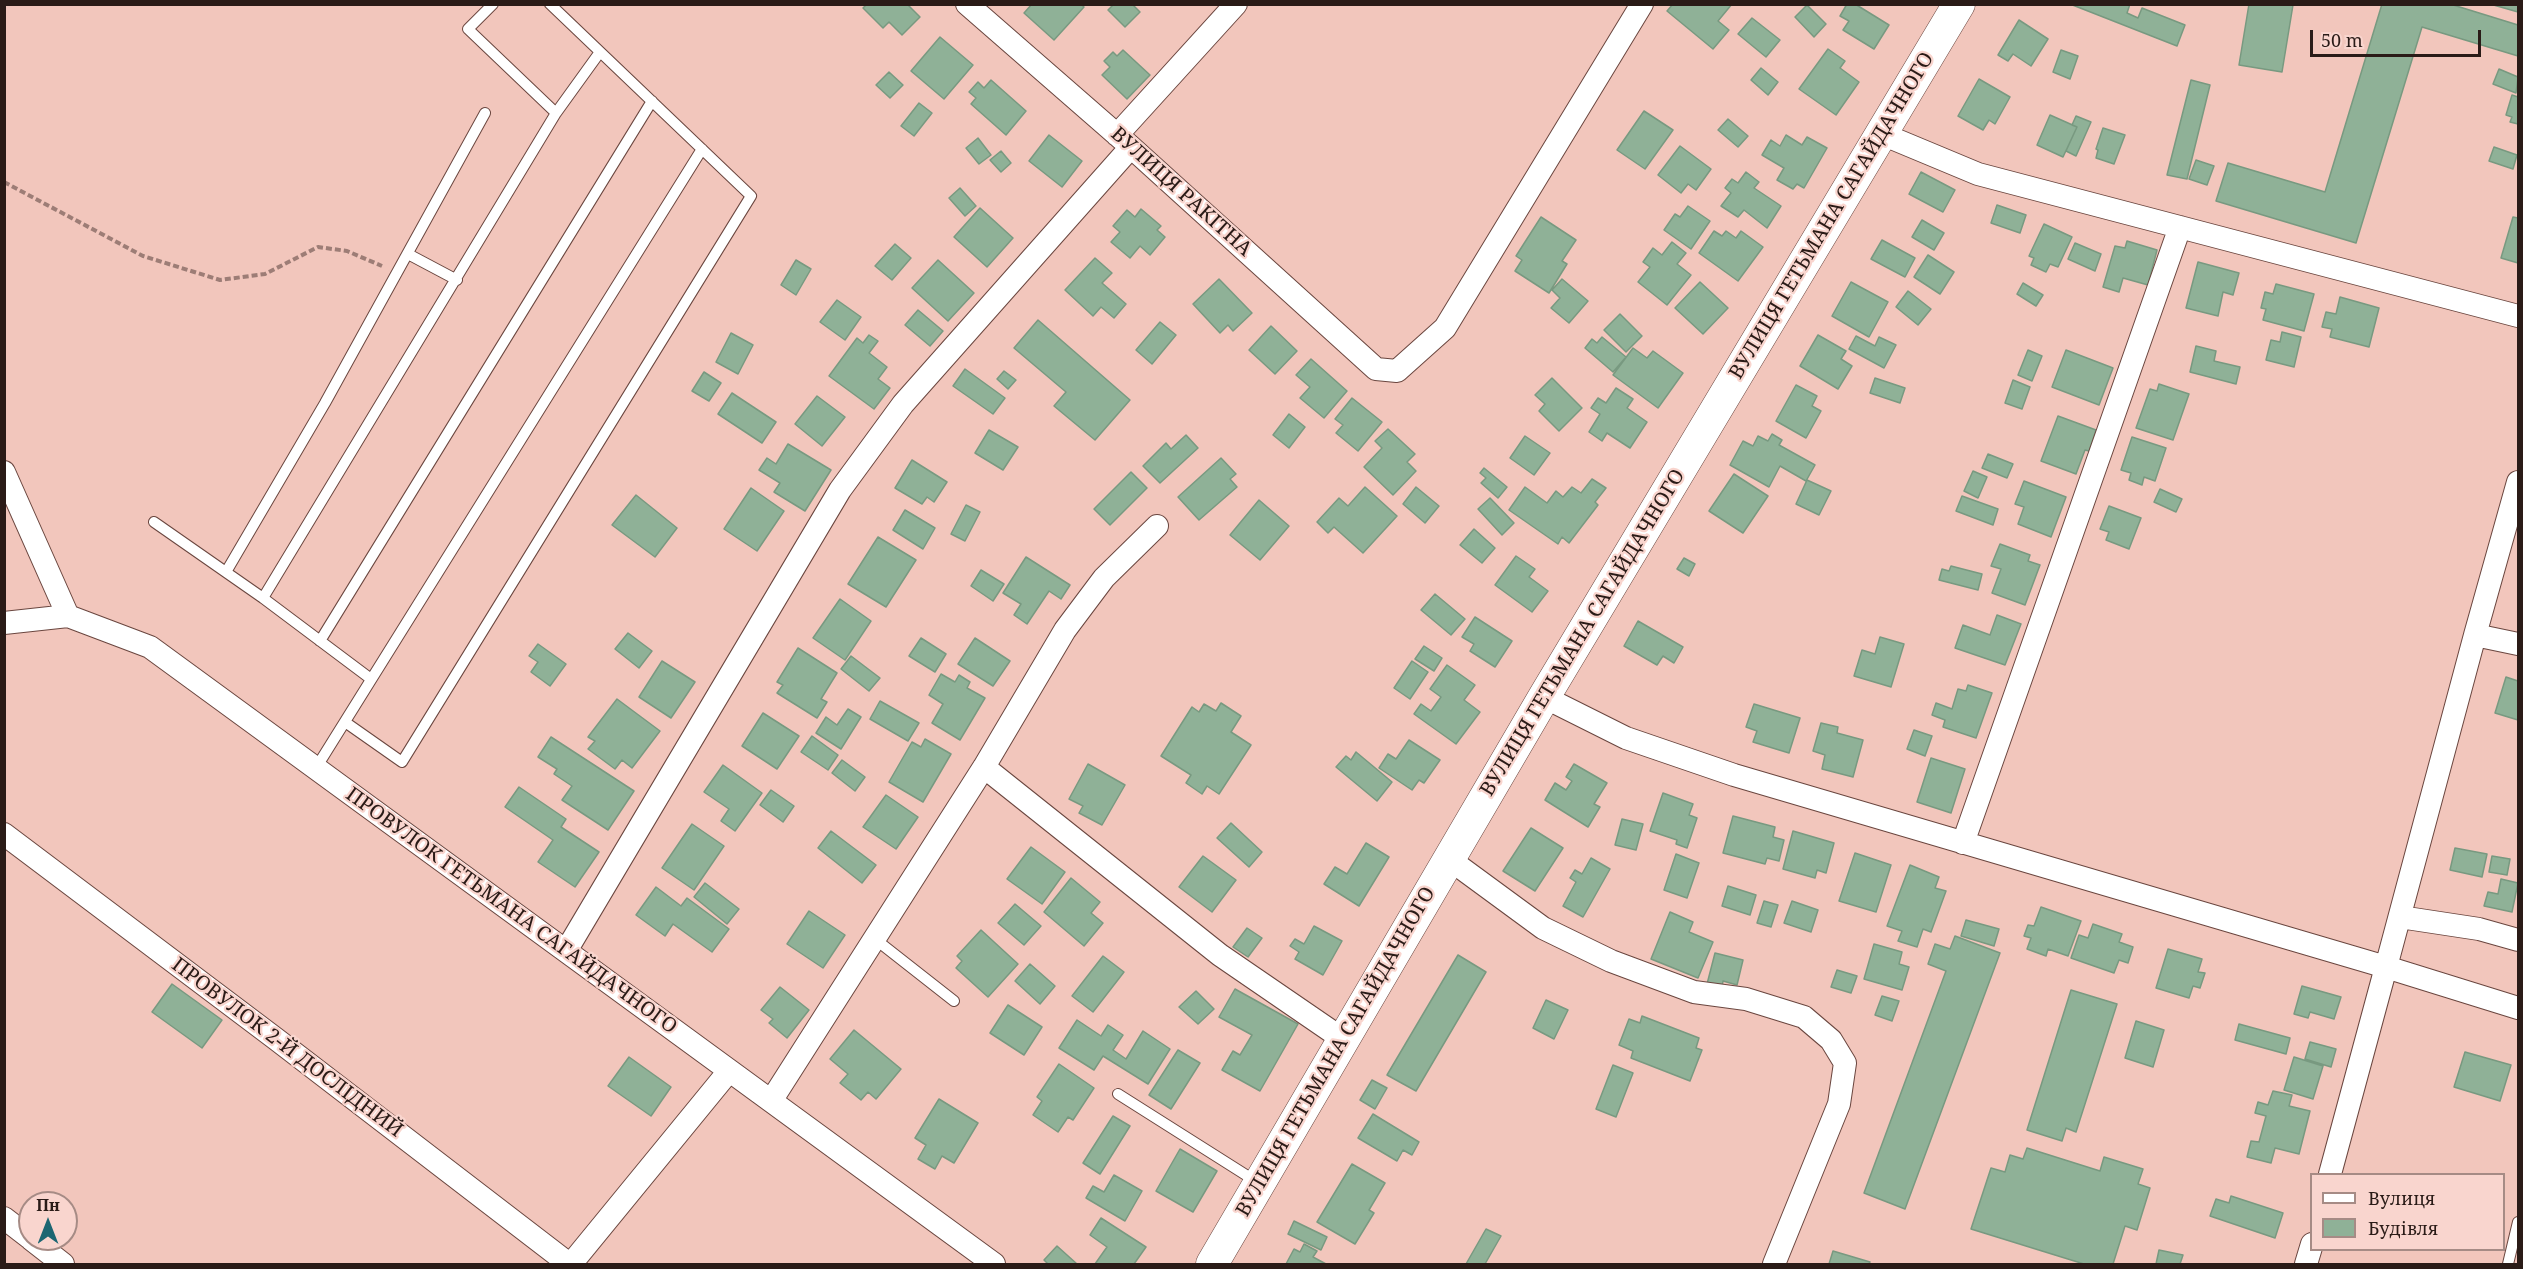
<!DOCTYPE html>
<meta charset="utf-8">
<style>
body{margin:0}
#map{position:relative;width:2523px;height:1269px;overflow:hidden;background:#f2c6bc;font-family:"Noto Serif",serif}
canvas{display:block}
.frame{position:absolute;inset:0;border:6px solid #2a1b17;pointer-events:none}
.legend{position:absolute;left:2310px;top:1173px;width:195px;height:78px;box-sizing:border-box;background:#f9d5ce;border:2px solid #a68b85;margin:0;padding:8px 10px;list-style:none;font-size:18px;color:#2a1b17}
.legend li{display:flex;align-items:center;gap:12px;height:30px}
.legend b{width:30px;border:2px solid #a68b85}
.north{position:absolute;left:18px;top:1191px;width:60px;height:60px;box-sizing:border-box;background:#f9d5ce;border:2px solid #a68b85;border-radius:50%;rotate:0deg;font-size:16px;font-weight:700;line-height:24px;text-align:center;color:#2a1b17}
.north::after{content:'';display:block;margin:auto;width:21px;height:27px;background:#1c6672;clip-path:polygon(50% 0,100% 100%,50% 72%,0 100%)}
.scale{position:absolute;left:2310px;top:30px;width:171px;height:27px;box-sizing:border-box;border:3px solid #2a1b17;border-top:0;padding-left:8px;font-size:18px;line-height:21px;white-space:nowrap;color:#2a1b17;-webkit-text-stroke:4px #f9d5ce;paint-order:stroke}
</style>
<div id="map">
<canvas width="2523" height="1269"></canvas>
<div class="frame"></div>
<ul class="legend">
<li><b style="height:8px;background:#fff"></b>Вулиця</li>
<li><b style="height:16px;background:#8fb197"></b>Будівля</li>
</ul>
<div class="north">Пн</div>
<div class="scale">50 m</div>
</div>
<script>
const c = document.querySelector('canvas').getContext('2d');
c.lineJoin = 'round';
function fillPath(path, color) { c.fillStyle = color; c.fill(path, 'evenodd'); }
function trace(path, color, width, dash) { c.strokeStyle = color; c.lineWidth = width; c.lineCap = dash ? 'butt' : 'round'; c.setLineDash(dash || []); c.stroke(path); }
function label(font, color, halo, rows, align = 'center') {
  c.font = font + ' "Noto Serif",serif'; c.lineWidth = 4.5; c.setLineDash([]); c.textBaseline = 'middle'; c.strokeStyle = halo; c.fillStyle = color; for (const [text, x, y, turn = 0] of rows) {
    c.save(); c.translate(x, y); c.rotate((+turn || 0) * Math.PI / 180); c.textAlign = isNaN(turn) ? turn : align; if (halo) c.strokeText(text, 0, 0); c.fillText(text, 0, 0); c.restore();
  }
}
const building = new Path2D(`
 M867,4h40l13,13 -18,18 -13,-13 -6,6 -20,-20z
 M1032,4h49l3,3 -30,33 -30,-27z
 M1114,4h18l8,8 -15,15 -17,-17z
 M1673,4h59l-14,17 11,9 -16,19 -46,-38z
 M1847,4h8l34,21 -15,24 -31,-19 6,-9 -9,-5z
 M2070,4h60l-3,9 11,5 4,-10 43,17 -8,21z
 M2249,4l44,1 -11,67 -43,-7z
 M2382,4h68l68,21v31l-96,-29 -66,216 -140,-42 12,-38 97,29z
 M2490,4h28v8z
 M1807,5l19,19 -12,13 -19,-20z
 M1752,18l28,22 -14,17 -28,-23z
 M2019,20l29,19 -17,27 -18,-12 -5,7 -10,-6z
 M940,37l33,28 -29,34 -33,-28z
 M1828,49l17,12 -5,7 19,14 -23,33 -37,-26z
 M1123,50l27,25 -23,24 -25,-24 8,-8 -6,-6 9,-9 4,4z
 M2061,50l17,6 -8,23 -17,-7z
 M1761,68l17,14 -10,13 -17,-15z
 M2499,69l19,8 -2,16 -23,-9z
 M889,72l14,13 -13,13 -14,-13z
 M1979,79l31,18 -15,27 -6,-4 -6,10 -25,-14z
 M991,80l35,31 -20,24 -35,-31 5,-6 -7,-6 9,-10 6,6z
 M2191,80l19,5 -23,94 -20,-4z
 M2512,95l6,2v27l-8,-2 2,-5 -6,-2z
 M919,103l13,10 -18,23 -13,-10z
 M1644,111l29,19 -28,39 -28,-19z
 M2050,115l27,12 -14,30 -26,-12z
 M2076,116l15,6 -15,34 -10,-5 11,-24 -5,-2z
 M1728,119l20,17 -10,11 -20,-17z
 M2103,128l22,7 -11,29 -18,-6 2,-8 -2,-1z
 M1049,135l33,26 -20,26 -33,-26z
 M1786,135l16,10 5,-8 20,11 -23,40 -7,-4 -4,5 -16,-9 7,-12 -22,-13 9,-15 9,6z
 M978,138l13,17 -12,9 -13,-16z
 M1680,146l31,23 -15,21 -8,-6 -7,9 -23,-18z
 M2494,147l23,8 -4,14 -24,-8z
 M1001,151l10,12 -10,9 -11,-12z
 M2196,160l18,6 -7,19 -18,-6z
 M1746,172l13,10 -5,6 27,18 -14,22 -23,-18 -6,7 -17,-11 10,-13 -6,-5 7,-9 6,4z
 M1921,172l34,18 -12,22 -34,-18z
 M960,188l16,18 -11,10 -16,-18z
 M1997,205l29,10 -6,18 -29,-10z
 M1688,206l22,15 -19,28 -27,-19 11,-16 5,3z
 M980,208l33,30 -26,29 -33,-30z
 M1141,209l20,17 -4,4 8,7 -15,18 -10,-9 -10,12 -19,-16 9,-10 -7,-6 14,-16 8,7z
 M1541,217l35,23 -14,21 5,3 -18,29 -34,-22 7,-11 -6,-4z
 M2513,217l5,1v45l-17,-5z
 M1922,220l22,13 -10,17 -22,-13z
 M2044,224l28,13 -14,30 -8,-3 -4,8 -15,-7 3,-7 -5,-2z
 M1714,231l8,5 4,-5 10,7 5,-7 22,16 -25,34 -39,-28z
 M1882,240l33,18 -10,19 -34,-18z
 M2127,241l30,9 -9,35 -25,-7 -4,14 -16,-5 12,-41 10,2z
 M1672,242l14,11 -9,11 14,11 -24,30 -29,-23 12,-15 -7,-5 10,-14 9,7z
 M2075,243l26,11 -6,17 -27,-12z
 M895,244l16,14 -19,22 -17,-14z
 M1928,255l26,17 -14,22 -26,-17z
 M1095,258l17,15 -10,10 24,21 -12,14 -13,-11 -8,9 -28,-26z
 M796,260l15,9 -15,26 -15,-10z
 M938,260l36,33 -26,28 -36,-33z
 M2198,262l41,11 -6,22 -10,-3 -5,24 -32,-8z
 M1219,279l33,34 -19,18 -5,-6 -8,8 -27,-29z
 M1562,279l26,22 -19,22 -18,-15 9,-10 -8,-8z
 M1700,282l28,26 -25,26 -28,-26z
 M1851,282l37,20 -19,35 -37,-21z
 M2023,283l20,12 -7,11 -19,-12z
 M2276,284l38,10 -10,37 -41,-11 3,-11 -5,-1 4,-16 8,2z
 M1908,291l23,18 -13,16 -22,-18z
 M2340,297l39,11 -10,39 -39,-10 2,-8 -10,-2 4,-15 10,2z
 M837,300l24,17 -16,23 -25,-18z
 M918,310l25,21 -13,15 -25,-21z
 M1620,314l22,22 -16,16 -22,-22z
 M1038,320l92,80 -35,40 -41,-34 12,-14 -52,-44z
 M1160,322l16,13 -24,29 -16,-14z
 M1271,326l26,25 -22,23 -26,-24z
 M2282,332l19,5 -7,30 -28,-7 5,-20 9,2z
 M731,333l22,12 -15,29 -22,-12z
 M869,335l9,6 -9,12 18,14 -9,12 12,9 -16,21 -45,-33 28,-38 6,5z
 M1818,335l28,16 -5,8 11,7 -14,23 -38,-23z
 M1856,336l19,10 4,-9 17,8 -12,23 -35,-19z
 M1602,337l24,20 -13,15 -28,-24 7,-9 5,4z
 M2196,346l20,5 -2,10 26,6 -4,17 -46,-12z
 M1633,348l14,10 6,-7 30,22 -25,35 -45,-33z
 M2028,350l14,6 -10,25 -14,-6z
 M2066,350l47,18 -14,37 -47,-18z
 M1311,359l36,32 -23,27 -24,-20 10,-11 -14,-12z
 M965,369l40,29 -12,16 -40,-28z
 M1004,371l12,9 -8,9 -11,-10z
 M704,372l17,11 -12,18 -17,-10z
 M1552,378l30,30 -23,23 -20,-20 6,-7 -10,-9z
 M1875,378l30,10 -5,15 -30,-10z
 M2013,380l17,7 -8,22 -17,-6z
 M2159,384l30,10 -16,46 -37,-12 14,-39 7,2z
 M1796,385l21,11 -5,10 9,5 -15,27 -30,-17z
 M1616,388l17,11 -6,9 20,14 -17,26 -23,-15 -5,8 -13,-9 11,-18 -9,-6 7,-10 8,5z
 M732,393l44,29 -14,21 -44,-29z
 M817,396l28,21 -23,29 -27,-22z
 M1352,398l30,24 -24,29 -22,-18 7,-8 -8,-6z
 M1289,414l16,13 -16,21 -16,-13z
 M2058,416l38,14 -7,21 -4,-1 -9,24 -35,-13z
 M1388,429l27,25 -8,8 9,9 -23,24 -29,-28 18,-19 -7,-7z
 M989,430l29,17 -15,23 -28,-17z
 M1772,434l10,6 -3,5 36,20 -9,16 -26,-15 -11,21 -39,-22 13,-24 10,5 5,-10 10,5z
 M1186,435l12,13 -38,35 -17,-17 23,-23 5,6z
 M1525,436l25,17 -16,22 -24,-17z
 M2132,437l34,11 -11,33 -11,-4 -2,8 -13,-5 2,-7 -10,-3z
 M788,444l43,26 -26,41 -31,-19 6,-9 -21,-13 8,-12 9,6z
 M1988,454l25,10 -6,14 -25,-10z
 M1221,458l15,16 -6,5 7,8 -38,33 -21,-23z
 M912,460l35,22 -13,20 -7,-5 -5,7 -27,-16z
 M1484,468l23,19 -9,11 -17,-15 5,-5 -6,-5z
 M1973,471l14,6 -9,21 -14,-7z
 M1131,472l16,16 -37,37 -16,-16z
 M1734,474l34,22 -25,37 -34,-22z
 M1592,479l14,9 -11,14 3,3 -29,38 -7,-6 -4,7 -49,-34 16,-23 22,16 9,-12 7,6 9,-10 9,6z
 M1807,480l24,11 -12,24 -23,-11z
 M2024,481l42,16 -15,40 -33,-13 6,-17 -9,-3z
 M1365,487l32,29 -34,37 -29,-26 -6,6 -11,-11 22,-24 9,8z
 M1416,487l23,19 -14,17 -22,-19z
 M751,488l33,23 -27,40 -33,-22z
 M2160,489l22,10 -6,13 -22,-10z
 M636,495l41,33 -22,29 -43,-32z
 M1962,496l36,13 -5,16 -37,-14z
 M1490,498l24,25 -12,12 -24,-26z
 M1259,500l30,26 -29,34 -30,-25z
 M966,505l14,7 -15,29 -14,-7z
 M2109,506l32,12 -12,31 -23,-9 3,-8 -9,-3z
 M905,510l30,18 -12,21 -30,-19z
 M1474,529l21,19 -13,15 -22,-18z
 M878,537l38,23 -30,47 -38,-23z
 M2000,544l30,11 -2,6 12,4 -15,40 -33,-12 9,-24 -10,-3z
 M1516,556l19,13 -6,8 19,14 -16,21 -37,-27z
 M1026,557l44,28 -9,14 -12,-8 -22,33 -13,-9 7,-11 -18,-11z
 M1684,558l11,6 -6,12 -12,-7z
 M1951,566l31,8 -4,16 -39,-10 3,-11 7,2z
 M981,570l23,14 -11,17 -22,-15z
 M1435,594l30,25 -14,16 -30,-25z
 M840,599l31,22 -26,39 -32,-22z
 M1997,615l24,9 -16,41 -50,-17 8,-23 27,10z
 M1475,617l37,24 -17,26 -25,-16 4,-7 -12,-7z
 M1638,621l45,26 -9,16 -11,-7 -6,9 -33,-19z
 M628,633l24,18 -13,17 -24,-19z
 M1880,637l24,7 -13,43 -37,-11 8,-26 13,4z
 M921,638l25,16 -11,18 -26,-16z
 M975,638l35,23 -17,25 -35,-22z
 M538,644l28,20 -16,22 -19,-14 7,-10 -9,-6z
 M1424,646l18,12 -8,13 -19,-12z
 M798,648l39,25 -16,26 6,3 -10,16 -40,-25 6,-8 -6,-3z
 M851,656l29,22 -11,13 -28,-22z
 M662,661l33,21 -24,36 -32,-21z
 M1412,661l16,11 -18,27 -16,-11z
 M1447,665l28,20 -11,15 16,12 -24,32 -42,-30 7,-10 10,7 10,-14 -11,-8z
 M941,674l14,8 4,-7 11,7 -3,6 18,10 -25,42 -28,-17 11,-19 -14,-9z
 M2506,677l12,4v39l-23,-7z
 M1968,685l24,8 -16,45 -33,-11 2,-7 -13,-5 4,-12 16,6 6,-20 8,2z
 M617,699l43,32 -28,37 -10,-8 -7,9 -27,-20 7,-8 -7,-4z
 M880,701l39,22 -11,18 -38,-22z
 M1221,703l20,13 -10,16 20,13 -32,49 -12,-8 -5,8 -16,-11 5,-8 -30,-19 31,-49 7,5 5,-8 12,7z
 M1754,704l46,14 -11,35 -36,-11 4,-11 -11,-4z
 M848,709l13,8 -20,32 -25,-16 10,-16 11,8z
 M763,713l36,23 -22,33 -35,-23z
 M1821,723l17,4 -1,6 26,7 -10,37 -31,-8 3,-14 -12,-4z
 M1914,730l18,6 -7,20 -18,-7z
 M812,736l26,19 -10,15 -27,-18z
 M551,737l83,54 -26,39 -46,-30 10,-14 -18,-12 3,-5 -19,-12z
 M925,739l26,15 -28,48 -34,-20 23,-40 9,5z
 M1409,740l31,20 -16,23 -5,-3 -7,10 -33,-22 9,-14 8,5z
 M1356,752l36,30 -15,19 -41,-34 10,-11 5,4z
 M1931,758l34,11 -14,44 -34,-11z
 M842,760l23,17 -10,14 -23,-18z
 M1088,764l37,21 -23,40 -23,-12 4,-7 -14,-7z
 M1574,764l33,19 -13,21 6,3 -12,20 -43,-27 10,-17 11,7 6,-9 -6,-4z
 M723,765l39,28 -27,38 -14,-10 8,-12 -25,-17z
 M519,787l47,32 -5,8 38,25 -24,35 -37,-25 15,-22 -48,-33z
 M771,790l23,16 -11,16 -23,-17z
 M1663,793l30,11 -4,11 8,3 -10,30 -11,-4 1,-4 -27,-9z
 M886,795l32,22 -22,32 -33,-22z
 M1733,816l42,11 -2,10 11,3 -5,21 -12,-3 -2,6 -42,-11z
 M1622,819l21,5 -7,26 -21,-5z
 M1231,823l31,29 -13,15 -32,-29z
 M692,824l32,22 -30,44 -32,-22z
 M1531,828l32,20 -28,43 -32,-20z
 M831,831l45,34 -14,18 -44,-35z
 M1793,831l41,12 -8,30 -9,-3 -2,8 -32,-9z
 M1366,843l23,14 -30,49 -35,-22 11,-17 12,7z
 M1031,847l34,25 -23,32 -35,-25z
 M2455,848l32,6 -5,23 -32,-7z
 M1855,853l36,12 -15,47 -37,-11z
 M1676,854l23,9 -12,35 -23,-8z
 M1203,856l33,24 -24,32 -33,-25z
 M2492,856l18,3 -3,16 -18,-3z
 M1591,858l19,11 -27,48 -20,-11 13,-24 -6,-4 5,-8 7,4z
 M1910,865l29,12 -4,11 11,3 -15,41 -8,-3 -6,18 -19,-6 4,-10 -15,-5z
 M1071,878l29,24 -9,11 12,10 -19,23 -40,-34z
 M2501,879l17,4 -6,29 -28,-6 4,-14 10,2z
 M705,883l34,26 -12,15 -33,-27z
 M1728,886l28,9 -6,20 -28,-9z
 M656,887l25,19 6,-8 42,31 -17,23 -39,-28 -8,12 -29,-21z
 M1764,901l14,4 -7,22 -14,-4z
 M1792,901l26,9 -7,22 -27,-9z
 M1015,904l26,22 -17,19 -26,-22z
 M2041,907l40,14 -13,35 -20,-7 -2,7 -19,-7 4,-11 -7,-2 4,-11 6,1z
 M809,911l36,24 -22,33 -36,-24z
 M1670,912l23,10 -4,10 24,10 -15,36 -47,-19z
 M1966,920l33,9 -5,17 -33,-10z
 M2093,924l29,10 -3,8 14,5 -5,16 -9,-3 -5,13 -43,-15 8,-23 9,3z
 M1314,926l28,15 -19,34 -28,-16 4,-7 -9,-6 5,-7 9,5z
 M1247,928l15,10 -14,19 -15,-10z
 M981,930l37,34 -30,33 -32,-29 6,-7 -5,-5z
 M1955,936l45,17 -95,256 -41,-16 82,-222 -18,-7 7,-20 15,5z
 M1874,944l28,8 -3,12 10,3 -7,23 -38,-11z
 M2168,949l34,10 -4,13 7,1 -5,15 -7,-2 -4,12 -33,-10z
 M1715,953l28,7 -6,25 -14,-4 -1,7 -15,-4z
 M1458,955l28,17 -70,119 -29,-16z
 M1103,956l21,16 -31,40 -21,-16z
 M1030,964l25,22 -15,18 -25,-23z
 M1837,970l20,6 -6,17 -20,-6z
 M172,984l50,36 -20,28 -50,-36z
 M2302,986l39,11 -7,22 -24,-7 -2,6 -14,-4z
 M780,987l29,23 -22,28 -18,-15 4,-4 -12,-9z
 M1235,989l63,35 -38,67 -38,-21 11,-19 7,4 12,-20 -33,-18z
 M2071,990l46,14 -41,128 -10,-4 -4,13 -35,-11z
 M1196,991l18,18 -16,15 -19,-17z
 M1882,996l17,5 -7,20 -17,-6z
 M1546,1000l22,10 -14,29 -21,-11z
 M1008,1005l34,22 -18,28 -34,-22z
 M1642,1016l57,22 -3,10 6,2 -12,31 -59,-23 2,-7 -14,-6 10,-26 11,4z
 M1077,1020l24,16 7,-11 15,10 -10,15 13,9 17,-28 27,18 -22,35 -45,-28 -9,14 -35,-22z
 M2136,1021l28,9 -11,37 -28,-9z
 M2239,1024l51,14 -4,16 -51,-14z
 M854,1030l47,39 -25,30 -8,-7 -7,8 -21,-17 8,-9 -18,-15z
 M2310,1042l26,7 -5,18 -26,-8z
 M1178,1050l22,13 -29,46 -22,-14z
 M2465,1052l46,13 -11,36 -46,-14z
 M629,1057l42,30 -20,29 -43,-30z
 M2294,1057l29,9 -10,33 -29,-9z
 M1059,1064l35,24 -21,32 -5,-3 -10,15 -25,-17 9,-14 -5,-4z
 M1613,1065l20,8 -17,44 -20,-8z
 M1372,1080l15,8 -12,21 -15,-9z
 M2273,1091l19,4 -3,11 21,5 -11,43 -24,-6 -4,15 -24,-6 4,-16 8,1 7,-26 -11,-3 3,-11 10,3z
 M939,1099l39,24 -24,40 -12,-7 -7,13 -17,-10 8,-14 -11,-7z
 M1373,1114l46,28 -7,13 -9,-5 -6,11 -39,-23z
 M1113,1116l17,10 -30,48 -17,-11z
 M2027,1148l73,23 4,-14 39,12 -5,15 12,4 -13,42 -12,-4 -12,38h-29l-113,-35 20,-61 14,4 5,-17 13,4z
 M1180,1149l37,22 -24,41 -37,-21z
 M1352,1164l33,19 -16,27 5,3 -19,31 -38,-22z
 M1114,1175l28,16 -17,30 -39,-23 7,-12 11,6z
 M2231,1196l52,17 -8,25 -65,-22 6,-17 13,4z
 M1101,1218l45,29 -12,17h-39l12,-17 -17,-12z
 M1294,1221l33,16 -6,13 -33,-16z
 M1486,1229l15,7 -16,28h-19z
 M1304,1244l13,7 -4,6 13,7h-40l8,-15 6,3z
 M1057,1246l20,18h-29l-4,-4z
 M2159,1250l24,5 -3,9h-24z
 M1833,1251l37,11 -1,2h-40z`);
fillPath(building, '#8fb197');
trace(building, '#789980', 1.5);
const lane = new Path2D(`
 M493,4l-25,25 88,84
 M408,254l49,26
 M154,522l109,76 108,81
 M226,572l99,-169 160,-290
 M263,598l293,-485 44,-61
 M320,641l332,-540
 M345,722l57,40 349,-566 -201,-192
 M316,768l386,-619
 M875,939l79,62
 M1118,1094l139,88
 M2508,1264l10,-42`);
const street = new Path2D(`
 M967,4l164,143 245,222 21,2 48,-43 197,-324
 M1882,134l96,40 540,142
 M1117,135l119,-131
 M4,472l64,144
 M4,623l64,-7 82,31 844,617
 M2475,635l43,-153
 M1544,697l82,41 108,37 652,192 89,-332 43,9
 M984,767l236,188 124,85
 M4,834l272,205 293,225
 M1963,843l217,-616
 M1449,859l94,69 68,33 83,31 52,7 58,18 27,23 14,23 -6,41 -65,160
 M2400,917l79,12 39,11
 M566,951l274,-461 63,-86 228,-257
 M771,1101l213,-334 81,-137 39,-52 53,-52
 M2330,1174l56,-207 132,41
 M4,1218l26,20
 M31,1239l32,25
 M571,1264l158,-193
 M2306,1264l6,-20`);
const secondary = new Path2D(`
 M1212,1264l332,-567 415,-693`);
trace(lane, '#6a463f', 12);
trace(street, '#6a463f', 24);
trace(secondary, '#6a463f', 33);
trace(new Path2D(`
 M4,182l139,74 77,24 45,-6 53,-27 29,4 35,15`), '#9d7d76', 4, [6, 3]);
trace(lane, '#fff', 10);
trace(street, '#fff', 22);
trace(secondary, '#fff', 32);
label('20px', '#2a1b17', '#f9d5ce', [
 ["ВУЛИЦЯ РАКІТНА",1181,192,42],
 ["ВУЛИЦЯ ГЕТЬМАНА САГАЙДАЧНОГО",1832,216,-59],
 ["ВУЛИЦЯ ГЕТЬМАНА САГАЙДАЧНОГО",1583,633,-59],
 ["ПРОВУЛОК ГЕТЬМАНА САГАЙДАЧНОГО",511,911,36],
 ["ПРОВУЛОК 2-Й ДОСЛІДНИЙ",287,1048,37],
 ["ВУЛИЦЯ ГЕТЬМАНА САГАЙДАЧНОГО",1336,1052,-60]
]);
</script>
